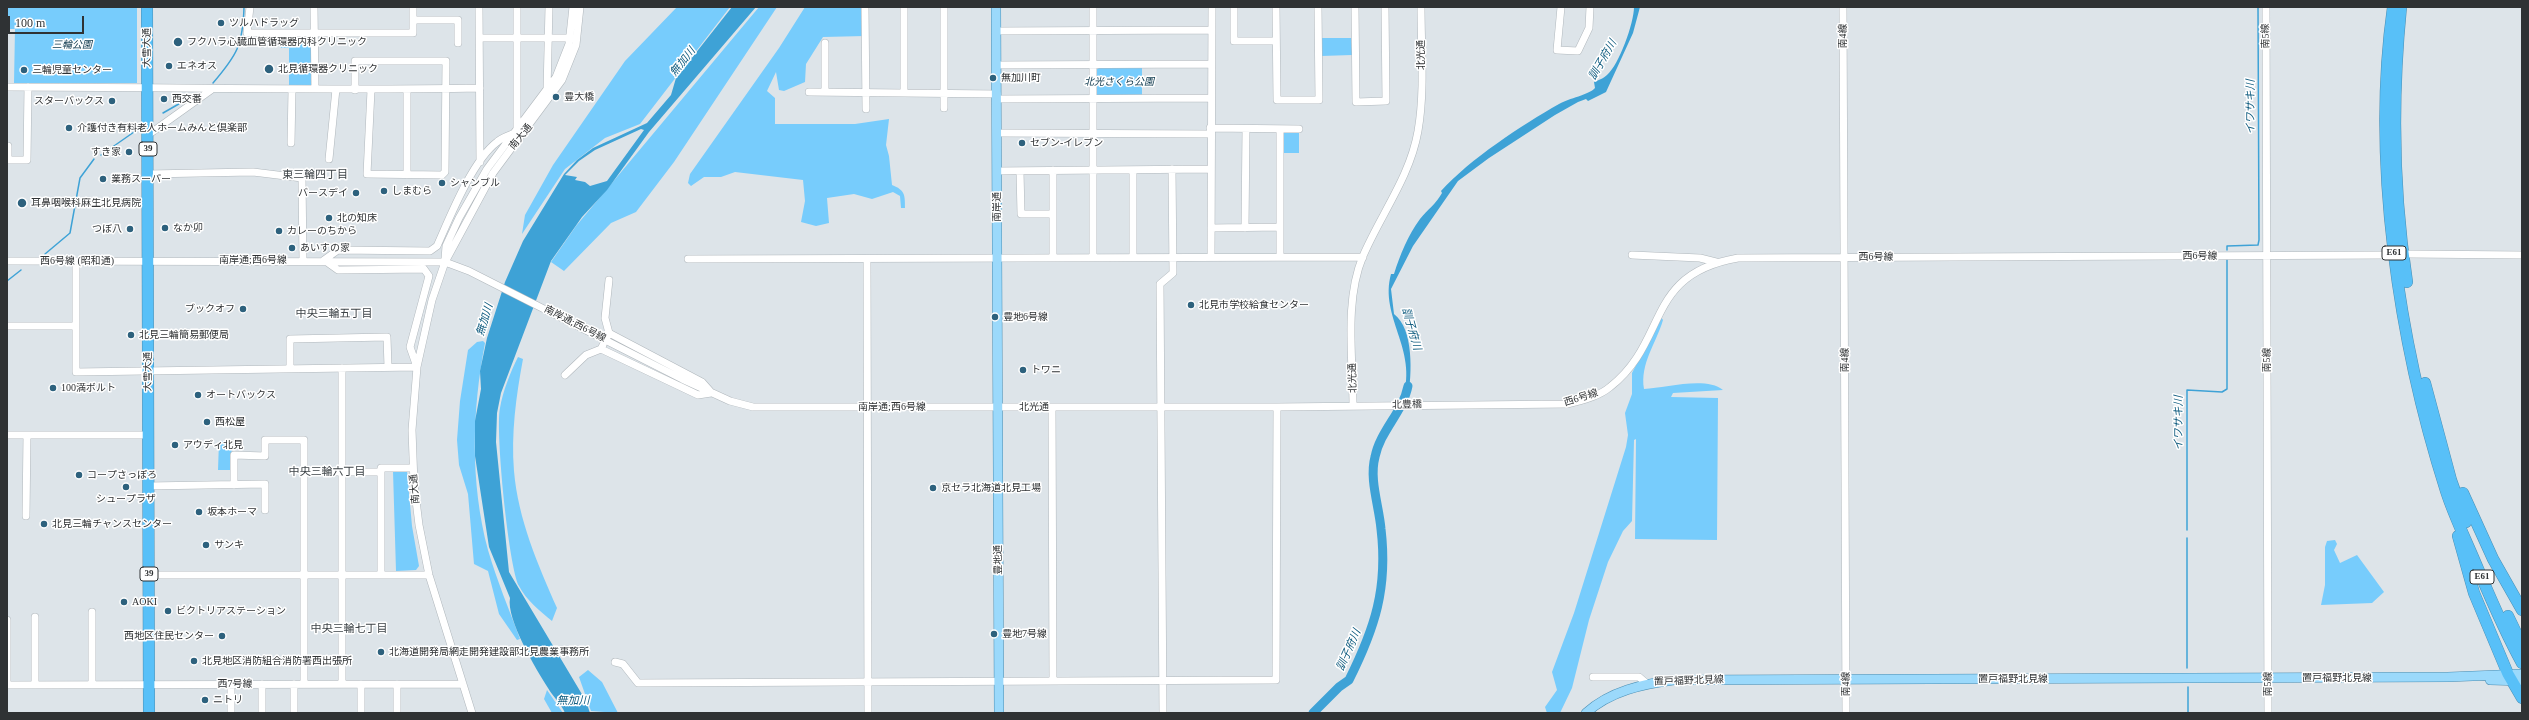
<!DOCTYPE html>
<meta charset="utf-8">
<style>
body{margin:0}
#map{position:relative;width:2529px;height:720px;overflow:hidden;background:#dde4e9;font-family:"Times New Roman",serif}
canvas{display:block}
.frame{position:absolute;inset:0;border:8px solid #2f3234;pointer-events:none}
.scale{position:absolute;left:8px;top:16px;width:76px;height:18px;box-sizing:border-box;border:2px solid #2f3234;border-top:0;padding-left:5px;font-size:12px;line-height:14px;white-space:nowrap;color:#2f3234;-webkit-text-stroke:3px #fff;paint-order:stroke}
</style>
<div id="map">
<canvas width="2529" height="720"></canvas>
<div class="frame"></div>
<div class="scale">100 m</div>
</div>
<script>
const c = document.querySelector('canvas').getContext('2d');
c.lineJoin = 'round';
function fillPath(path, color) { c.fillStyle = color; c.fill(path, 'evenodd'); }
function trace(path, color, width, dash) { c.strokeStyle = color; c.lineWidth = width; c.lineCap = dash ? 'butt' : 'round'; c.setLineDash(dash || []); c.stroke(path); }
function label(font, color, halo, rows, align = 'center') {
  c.font = font + ' "Times New Roman","Noto Sans JP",serif'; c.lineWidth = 3; c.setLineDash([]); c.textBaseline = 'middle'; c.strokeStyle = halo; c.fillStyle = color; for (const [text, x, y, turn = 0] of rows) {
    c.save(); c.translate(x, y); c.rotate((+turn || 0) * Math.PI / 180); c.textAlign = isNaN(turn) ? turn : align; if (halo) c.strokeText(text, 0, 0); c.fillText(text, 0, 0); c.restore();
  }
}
fillPath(new Path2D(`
 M7,7h130v76h-123l1,-54h-8z
 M677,7h53l-90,117 -35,14 -40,31 -43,65 3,-19 28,-50 72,-104z
 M759,7h18l-103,155 -38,50 -25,11 -47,48 -13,-9 25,-36z
 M805,7h60v29l-42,1 -17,27 -1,18 -21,9 -5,-1 -3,-18 -9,19 8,7v26h80l34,-5 -3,26 3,11 3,29c13,5 13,10 13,23h-4l-1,-12 -7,-4 -21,7 -18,-5 -27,4 2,25 -13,3 -15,-4 4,-21 -2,-21 -68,-8 -14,5h-17l-13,9 -3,-3 2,-9 89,-126z
 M281,35h30v50h-22v-37h-8z
 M1320,38h31l1,17 -31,1z
 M1142,67v29h-44l-3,-2 1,-24 3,-2z
 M1283,132h16v21h-16z
 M1661,317l2,3c-7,24 -23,43 -19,69 21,-1 62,-13 79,1l-50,3 -2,4 47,1 -1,142 -82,-1 1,-100 -2,1 -2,81 -9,10 -15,31 -19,58 -17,68 -12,25h-13l-2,-6 12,-17 -5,-18 22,-59 52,-166 2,-12 -3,-22 7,-19v-21z
 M483,341l2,2c-13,68 -15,139 3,207 9,31 21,59 32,89l-3,1 -18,-26 -11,-43 -14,-7 -6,-70 -9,-29 -2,-25 3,-39 8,-51 9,-8z
 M518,357l5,2c-7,37 -12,75 -9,112 4,48 24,94 43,137l-5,13c-12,-10 -26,-21 -33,-35 -10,-18 -24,-155 -19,-178 3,-17 10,-35 18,-51z
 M219,441h13l-1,29h-13z
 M393,471h14l5,55 7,40 -3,4 -20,1z
 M2335,540l2,4 -3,6 6,13 17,-8 27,37 -12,11 -51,2 4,-20v-38l2,-6z
 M588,670l14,12 16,31 -27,-2 -12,-34z
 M547,690l16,23h-11l-8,-14z`), '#77ccfc');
fillPath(new Path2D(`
 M732,7h24l-107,125 -42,58 -25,27 -31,44 -50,132 -4,20 -1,29 13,130 77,129 4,12h-25c-4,-10 -12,-16 -17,-25 -12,-19 -42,-69 -38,-90l-21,-51 -14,-91v-35l6,-32 -1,-18 7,-33 18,-56 18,-41 41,-67 13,-14 16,-12 54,-25 24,-28 5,-17zM641,129l3,1 -37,51 -17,5 -5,-4 -10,-2 2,-3 -12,-2 14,-14 16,-11z
 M1634,7h6l-7,26 -27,59 -18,9 -2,-2 -8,3 -23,13 -66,43 -31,23 -45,65 -22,43 3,25c20,15 18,60 14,84l-5,-1c15,-48 -24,-80 -12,-123h3c6,-19 14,-39 26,-55 8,-10 16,-15 22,-26l-1,-2c29,-32 81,-66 118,-87 10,-6 30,-9 36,-16l-1,-6c4,-2 9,-3 13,-7 12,-10 27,-52 27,-68z`), '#3ea2d6');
trace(new Path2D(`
 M213,83c24,-28 30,-38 31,-76
 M163,113l28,-16
 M101,155l33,-23
 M2227,250v-4l31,-1 1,-5 -1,-233
 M45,254l25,-21 10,-55 14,-19
 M7,281l14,-11
 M2187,530v-140l35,2 5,-3v-129
 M2187,668v-130
 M2188,687v26`), '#3ea2d6', 1.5);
trace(new Path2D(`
 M1313,713l26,-26 10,-7c26,-52 39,-92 32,-151 -2,-23 -12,-50 -6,-72 5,-26 28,-45 33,-71`), '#3ea2d6', 9);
const minor = new Path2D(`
 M250,7l-3,26h166v-26
 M314,7l1,82
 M479,7l1,155
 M517,7v126
 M865,7l1,102
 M1093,7v250
 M1234,7v34h42
 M1276,7l1,93h42l-1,-93
 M1355,7l1,95 30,-1 -1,-94
 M1561,7l-4,43 21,1 11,-23 1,-21
 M1843,7l3,706
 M2266,7l2,706
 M413,20h45v23
 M997,31l215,-1
 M480,38h93
 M997,65l214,-1
 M7,87c158,0 315,4 473,1
 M355,90v-29h91l-1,111 -3,3 -75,-1 4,-84
 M547,91l2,-84
 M809,92l188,2
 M825,92v-49
 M904,93v-86
 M997,99l213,-1
 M944,108v-101
 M1210,128l89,1
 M1280,129v127
 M997,133l213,1
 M148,135l63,-45
 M291,143l1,-53
 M329,159l7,-70
 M7,160h20l1,-73
 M8,160v-14
 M1053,170v87
 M997,171l213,-2
 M1020,171l1,43h32
 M148,174l105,-2 49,6 1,82
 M407,175v-85
 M1211,228l69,-1
 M1245,228l1,-99
 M2408,254l114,1
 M1632,255l68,3 16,4
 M1133,257v-87
 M1211,257l1,-250
 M445,259l1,-13 13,-28 28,-49 69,-92 13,-33 4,-37
 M688,259l675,-2
 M867,260l1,453
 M7,261l438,1 24,9 213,108 48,22 23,6h524l291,-3c14,-4 30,-7 42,-17 59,-46 34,-113 128,-129l651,-3
 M76,261v111l341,-5 -7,-20 19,-71 -5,-7 -86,1 -14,-10 14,-10 92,1 7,-5c13,-29 35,-85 60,-104 5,-5 14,-7 20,-10
 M7,326h69
 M609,333l93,49 8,9
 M608,336l1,-3 -4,-15 4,-38
 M601,349l97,46 13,-2
 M290,368v-29l97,-2 1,30
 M342,368v316
 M565,375l21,-20 15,-6 2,-4
 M1353,406c0,-48 -9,-105 10,-150 18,-42 47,-79 55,-125 7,-40 3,-83 3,-124
 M1052,407l1,274
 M7,435h141
 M304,472h77v-4h32
 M234,485v-30l31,1v-16h39v244
 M148,486l117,-2v26
 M26,516l1,-81
 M149,575h280
 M381,575v-103
 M35,617v68
 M7,620v65
 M615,662l8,2 15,19 638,-3 1,-273
 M1593,677h46l7,6
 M231,684v29
 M294,684v29
 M7,685l456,-1
 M92,685v-73
 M262,713v-29
 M361,713v-29
 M397,713v-29
 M472,713l-43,-138 -10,-50 -5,-41 -2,-54 5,-63 15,-67 13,-38 48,-89 69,-93 14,-35 4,-38
 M1163,713l-3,-429 13,-11 -1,-104`);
const major = new Path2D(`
 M996,7l3,706
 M2490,680l32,1
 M1586,713c24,-22 57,-29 88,-33l774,-3 74,-3`);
const highway = new Path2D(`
 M147,7l2,706
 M2393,7c-22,154 6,337 53,484 8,25 20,49 30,73 14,33 28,67 46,99
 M2401,7c-9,91 -8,184 6,275
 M2425,383l26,97 15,42
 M2463,493l30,66 29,51
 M2458,536l16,57 34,81 14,24
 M2508,616l14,29`);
trace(minor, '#b0b7bc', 8);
trace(major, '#4a8eb3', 10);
trace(highway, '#4a8eb3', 12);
trace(minor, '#fff', 7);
trace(major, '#9bd9fb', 9);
trace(highway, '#58c0f8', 11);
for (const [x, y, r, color] of [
 [221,23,4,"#2d617d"],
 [178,42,5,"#2d617d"],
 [169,66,4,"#2d617d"],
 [269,69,5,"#2d617d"],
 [24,70,4,"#2d617d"],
 [993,78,4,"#2d617d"],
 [556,97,4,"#2d617d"],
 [164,99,4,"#2d617d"],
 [112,101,4,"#2d617d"],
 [69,128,4,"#2d617d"],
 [1022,143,4,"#2d617d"],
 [129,152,4,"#2d617d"],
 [103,179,4,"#2d617d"],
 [442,183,4,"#2d617d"],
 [384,191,4,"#2d617d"],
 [356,193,4,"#2d617d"],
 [22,203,5,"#2d617d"],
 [329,218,4,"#2d617d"],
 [165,228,4,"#2d617d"],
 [130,229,4,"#2d617d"],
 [279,231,4,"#2d617d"],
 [292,248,4,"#2d617d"],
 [1191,305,4,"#2d617d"],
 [243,309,4,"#2d617d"],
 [995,317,4,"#2d617d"],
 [131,335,4,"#2d617d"],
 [1023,370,4,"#2d617d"],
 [53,388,4,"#2d617d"],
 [198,395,4,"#2d617d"],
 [207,422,4,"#2d617d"],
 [175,445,4,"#2d617d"],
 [79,475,4,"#2d617d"],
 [126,487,4,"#2d617d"],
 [933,488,4,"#2d617d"],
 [199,512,4,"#2d617d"],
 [44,524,4,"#2d617d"],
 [206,545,4,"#2d617d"],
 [124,602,4,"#2d617d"],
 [168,611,4,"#2d617d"],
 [994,634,4,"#2d617d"],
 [222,636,4,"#2d617d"],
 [381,652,4,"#2d617d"],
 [194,661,4,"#2d617d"],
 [205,700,4,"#2d617d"]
]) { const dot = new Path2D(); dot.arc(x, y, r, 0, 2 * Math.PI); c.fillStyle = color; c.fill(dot); trace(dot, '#fff', 1.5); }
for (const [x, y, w] of [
 [148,149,18],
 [2394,253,24],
 [149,574,18],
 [2482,577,24]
]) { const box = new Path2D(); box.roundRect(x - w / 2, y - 7, w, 14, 3); c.fillStyle = '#fff'; c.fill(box); trace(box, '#2f3234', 1); }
label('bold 9px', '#2f3234', null, [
 ["39",148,149],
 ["E61",2394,253],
 ["39",149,574],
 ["E61",2482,577]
]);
label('10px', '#2f3234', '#fff', [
 ["ツルハドラッグ",229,23],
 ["フクハラ心臓血管循環器内科クリニック",187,42],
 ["エネオス",177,66],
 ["北見循環器クリニック",278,69],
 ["三輪児童センター",32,70],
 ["無加川町",1001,78],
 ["豊大橋",564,97],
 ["西交番",172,99],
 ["スターバックス",104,101,"right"],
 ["介護付き有料老人ホームみんと倶楽部",77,128],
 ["セブン-イレブン",1030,143],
 ["すき家",121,152,"right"],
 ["業務スーパー",111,179],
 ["シャンブル",450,183],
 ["しまむら",392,191],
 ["バースデイ",348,193,"right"],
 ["耳鼻咽喉科麻生北見病院",31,203],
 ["北の知床",337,218],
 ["なか卯",173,228],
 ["つぼ八",122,229,"right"],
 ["カレーのちから",287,231],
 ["あいすの家",300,248],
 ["北見市学校給食センター",1199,305],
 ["ブックオフ",235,309,"right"],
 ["豊地6号線",1003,317],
 ["北見三輪簡易郵便局",139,335],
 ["トワニ",1031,370],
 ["100満ボルト",61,388],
 ["オートバックス",206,395],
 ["西松屋",215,422],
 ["アウディ北見",183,445],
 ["コープさっぽろ",87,475],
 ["京セラ北海道北見工場",941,488],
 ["シュープラザ",126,499,"center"],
 ["坂本ホーマ",207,512],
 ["北見三輪チャンスセンター",52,524],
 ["サンキ",214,545],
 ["AOKI",132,602],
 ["ビクトリアステーション",176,611],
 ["豊地7号線",1002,634],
 ["西地区住民センター",214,636,"right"],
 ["北海道開発局網走開発建設部北見農業事務所",389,652],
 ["北見地区消防組合消防署西出張所",202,661],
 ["ニトリ",213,700]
], 'left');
label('10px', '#2f3234', '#fff', [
 ["南4線",1843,36,-90],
 ["南5線",2266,36,-91],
 ["大雪大通",147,48,-90],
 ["北光通",1421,55,-90],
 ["南大通",521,137,-51],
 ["南岸通",997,207,-90],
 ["西6号線",2200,256],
 ["西6号線",1876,257],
 ["南岸通;西6号線",253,260],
 ["西6号線 (昭和通)",77,261],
 ["南岸通;西6号線",575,324,27],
 ["南4線",1845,360,-90],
 ["南5線",2267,360,-90],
 ["大雪大通",148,372,-90],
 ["北光通",1353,378,-91],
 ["西6号線",1581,398,-17],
 ["北豊橋",1407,405,-1],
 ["南岸通;西6号線",892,407],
 ["北光通",1034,407],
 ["南大通",415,489,-95],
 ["豊地通",998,560,-90],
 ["置戸福野北見線",2337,678],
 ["置戸福野北見線",2013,679],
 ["置戸福野北見線",1689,681,-2],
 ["西7号線",235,684],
 ["南4線",1846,684,-90],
 ["南5線",2268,684,-90]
]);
label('italic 10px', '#0c374c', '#fff', [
 ["三輪公園",72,45],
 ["北光さくら公園",1119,82]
]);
label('italic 11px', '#115d80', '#fff', [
 ["訓子府川",1603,60,-60],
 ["無加川",683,62,-52],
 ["イワサキ川",2251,107,-90],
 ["無加川",485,320,-73],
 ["訓子府川",1411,329,74],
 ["イワサキ川",2179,423,-90],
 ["訓子府川",1349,650,-66],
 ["無加川",573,701]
]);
label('11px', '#3d4347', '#fff', [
 ["東三輪四丁目",315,175],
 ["中央三輪五丁目",334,314],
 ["中央三輪六丁目",327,472],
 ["中央三輪七丁目",349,629]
]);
</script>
